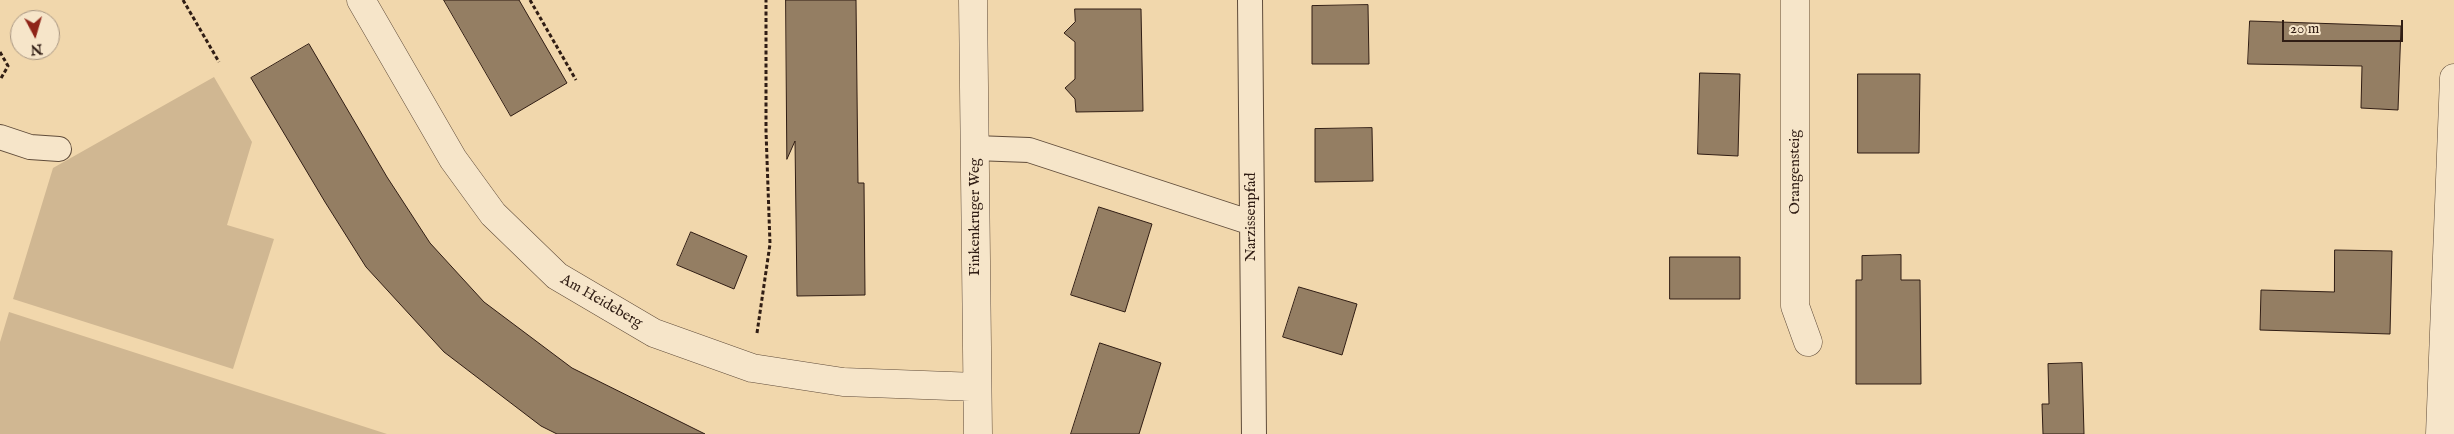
<!DOCTYPE html>
<style>
body{margin:0}
#map{position:relative;width:2454px;height:434px;overflow:hidden;background:#f1d7ac;font-family:"IM FELL English",serif}
canvas{display:block}
.north{position:absolute;left:10px;top:10px;width:50px;height:50px;box-sizing:border-box;background:#f6e5c9;border:1px solid #a79581;border-radius:50%;rotate:174deg;font-size:14px;font-weight:700;line-height:20px;text-align:center;color:#301d14}
.north::after{content:'';display:block;margin:auto;width:18px;height:22px;background:#8f2418;clip-path:polygon(50% 0,100% 100%,50% 72%,0 100%)}
.scale{position:absolute;left:2282px;top:20px;width:121px;height:22px;box-sizing:border-box;border:2px solid #301d14;border-top:0;padding-left:6px;font-size:15px;line-height:18px;white-space:nowrap;color:#301d14;-webkit-text-stroke:4px #f6e5c9;paint-order:stroke}
</style>
<div id="map">
<canvas width="2454" height="434"></canvas>
<div class="north">N</div>
<div class="scale">20 m</div>
</div>
<script>
const c = document.querySelector('canvas').getContext('2d');
c.lineJoin = 'round';
function fillPath(path, color) { c.fillStyle = color; c.fill(path, 'evenodd'); }
function trace(path, color, width, dash) { c.strokeStyle = color; c.lineWidth = width; c.lineCap = dash ? 'butt' : 'round'; c.setLineDash(dash || []); c.stroke(path); }
function label(font, color, halo, rows, align = 'center') {
  c.font = font + ' "IM FELL English",serif'; c.lineWidth = 4.5; c.setLineDash([]); c.textBaseline = 'middle'; c.strokeStyle = halo; c.fillStyle = color; for (const [text, x, y, turn = 0] of rows) {
    c.save(); c.translate(x, y); c.rotate((+turn || 0) * Math.PI / 180); c.textAlign = isNaN(turn) ? turn : align; if (halo) c.strokeText(text, 0, 0); c.fillText(text, 0, 0); c.restore();
  }
}
fillPath(new Path2D(`
 M214,77l38,65 -25,83 47,14 -41,130 -220,-70 40,-131z
 M9,312l378,122h-387v-92z`), '#d0b792');
const building = new Path2D(`
 M444,0h75l48,83 -56,33z
 M786,0h70l2,183h6l1,112 -68,1 -2,-155 -8,18z
 M1368,5l1,59h-57v-58z
 M1075,9h66l2,102 -67,1 -1,-13 -10,-11 10,-9v-37l-11,-9 11,-11z
 M2250,21l151,5 -3,84 -37,-2 1,-42 -114,-2z
 M309,44l78,133 43,66 54,59 88,66 133,66h-148l-16,-8 -97,-74 -78,-85 -41,-65 -74,-124z
 M1700,73l40,1 -2,82 -40,-2z
 M1858,74h62l-1,79h-61z
 M1372,128l1,53 -58,1v-53z
 M1099,207l53,17 -27,88 -54,-17z
 M691,232l56,24 -13,33 -57,-24z
 M2335,250l57,1 -2,83 -130,-4 1,-40 73,2z
 M1901,255v25h19l1,104h-65v-104h6v-24z
 M1670,257h70v42h-70z
 M1299,287l58,17 -15,51 -59,-18z
 M1100,343l61,20 -22,71h-68z
 M2082,363l2,71h-41l-1,-30h7l-1,-40z`);
fillPath(building, '#947e63');
trace(building, '#301d14', 1);
const service = new Path2D(`
 M1250,0l4,434
 M0,137l30,10 29,2
 M975,148l54,2 223,73`);
const minor = new Path2D(`
 M361,0l92,159 40,55 64,62 97,57 98,35 91,14 134,5
 M973,0l5,434
 M1795,0v306l13,36
 M2440,434l14,-356`);
trace(service, '#604c3a', 26);
trace(minor, '#604c3a', 29);
trace(new Path2D(`
 M183,0l36,62
 M530,0l46,80
 M0,52l8,14 -8,14
 M757,333l13,-89 -4,-113v-131`), '#301d14', 3, [4, 2.5]);
trace(service, '#f6e5c9', 24);
trace(minor, '#f6e5c9', 28);
label('15px', '#301d14', '#f6e5c9', [
 ["Orangensteig",1796,172,-90],
 ["Finkenkruger Weg",976,217,-90],
 ["Narzissenpfad",1252,217,-90],
 ["Am Heideberg",601,302,30]
]);
</script>
